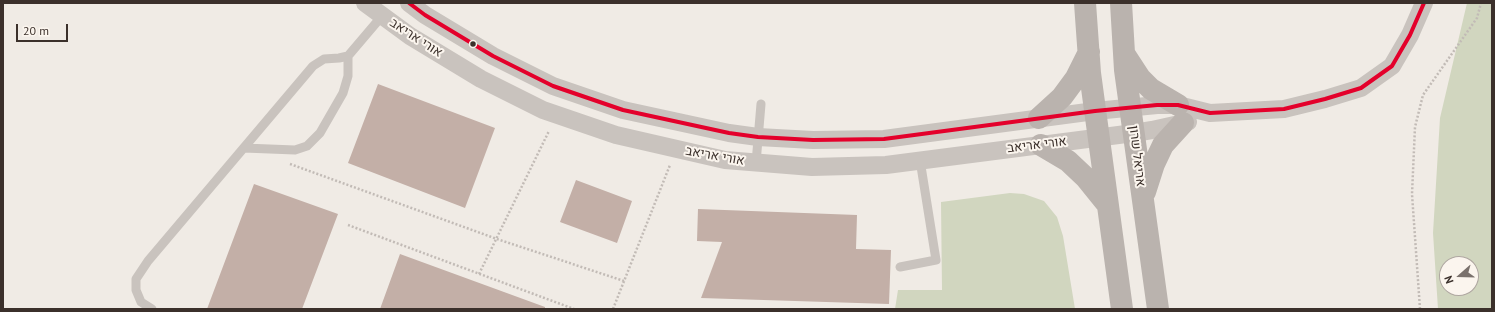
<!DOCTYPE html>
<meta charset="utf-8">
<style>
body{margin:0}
#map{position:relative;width:1495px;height:312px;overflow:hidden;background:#f0ebe5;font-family:"PT Sans",sans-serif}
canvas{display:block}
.frame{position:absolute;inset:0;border:4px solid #3b302b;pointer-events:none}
.north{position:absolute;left:1439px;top:256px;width:40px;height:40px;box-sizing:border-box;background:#fbf5ee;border:1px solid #aea6a0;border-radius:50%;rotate:250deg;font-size:11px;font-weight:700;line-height:16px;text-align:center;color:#3b302b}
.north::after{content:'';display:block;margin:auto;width:14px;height:18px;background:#7a716c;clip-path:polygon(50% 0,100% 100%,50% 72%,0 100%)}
.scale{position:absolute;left:16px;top:24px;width:52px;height:18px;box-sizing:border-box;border:2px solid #3b302b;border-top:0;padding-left:5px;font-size:12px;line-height:14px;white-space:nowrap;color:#3b302b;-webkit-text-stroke:3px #fbf5ee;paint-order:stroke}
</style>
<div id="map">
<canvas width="1495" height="312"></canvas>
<div class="frame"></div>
<div class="north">N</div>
<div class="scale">20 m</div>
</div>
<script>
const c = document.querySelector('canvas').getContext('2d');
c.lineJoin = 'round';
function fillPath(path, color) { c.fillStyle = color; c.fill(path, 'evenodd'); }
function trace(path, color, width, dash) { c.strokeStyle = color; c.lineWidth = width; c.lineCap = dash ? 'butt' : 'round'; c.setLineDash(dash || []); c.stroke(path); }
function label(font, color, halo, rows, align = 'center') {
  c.font = font + ' "PT Sans",Heebo,sans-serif'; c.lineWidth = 4; c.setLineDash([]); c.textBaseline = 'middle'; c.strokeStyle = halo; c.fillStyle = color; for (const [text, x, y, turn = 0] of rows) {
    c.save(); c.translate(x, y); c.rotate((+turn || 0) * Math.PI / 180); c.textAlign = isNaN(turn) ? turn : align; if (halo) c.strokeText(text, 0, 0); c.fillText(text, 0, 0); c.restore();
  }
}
fillPath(new Path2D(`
 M1467,3h25v306h-54l-5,-76 7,-115zM1447,264h24v24h-24z
 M1010,193l14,1 20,7 13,16 6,19 12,73h-180l3,-19h44l-1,-88z`), '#d1d6bf');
fillPath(new Path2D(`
 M378,84l117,44 -30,80 -117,-45z
 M576,180l56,21 -15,42 -57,-21z
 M254,184l84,30 -36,95h-95z
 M698,209l159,6 -1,34 35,1 -2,54 -188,-6 21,-56 -25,-1z
 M400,254l145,53v2h-165z`), '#c3afa7');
trace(new Path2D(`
 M290,164l207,75 127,42
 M348,225l226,84
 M479,274l70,-143
 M613,309l57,-144
 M1420,309l-8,-115 3,-67 8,-32 54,-77 4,-15`), '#c2bbb6', 2.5, [2, 2]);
trace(new Path2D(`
 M244,148l51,2 12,-4 13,-13 23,-40 5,-17v-20
 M756,163l5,-59
 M900,267l36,-7 -16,-100
 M152,309l-11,-7 -5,-12v-11l12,-18 165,-195 11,-7 15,-1 9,-2 34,-40`), '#c9c3be', 9);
trace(new Path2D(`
 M365,3l45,33 71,43 62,31 73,25 109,25 87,7 74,-2 248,-32 18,-3 36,-8
 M409,3l16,12 68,41 60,30 70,24 106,23 29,4 55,3 71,-1 211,-28 62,-6h21l32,8 74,-4 41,-10 36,-11 31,-22 18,-31 14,-32`), '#c9c3be', 18);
trace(new Path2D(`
 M1085,3l5,70 32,236
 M1121,3l4,67 33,239
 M1125,55l15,23 11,11 27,16
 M1039,118l23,-21 14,-19 13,-26
 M1041,145l27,16 18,17 21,26
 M1145,192l9,-28 9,-19 20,-22`), '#bab3ae', 22);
trace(new Path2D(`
 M409,3l16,12 68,41 60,30 70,24 106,23 29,4 55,3 71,-1 211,-28 62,-6h21l32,8 74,-4 41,-10 36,-11 31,-22 18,-31 14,-32`), '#e4002b', 4);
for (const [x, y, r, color] of [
 [473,44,3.5,"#3b302b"]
]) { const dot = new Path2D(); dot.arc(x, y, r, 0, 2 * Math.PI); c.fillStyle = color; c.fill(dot); trace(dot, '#fbf5ee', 1.5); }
label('13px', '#3b302b', '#fbf5ee', [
 ["אורי אריאב",416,38,33],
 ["אורי אריאב",1037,145,-7],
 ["אורי אריאב",715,156,10],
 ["אריאל שרון",1137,156,83]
]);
</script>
